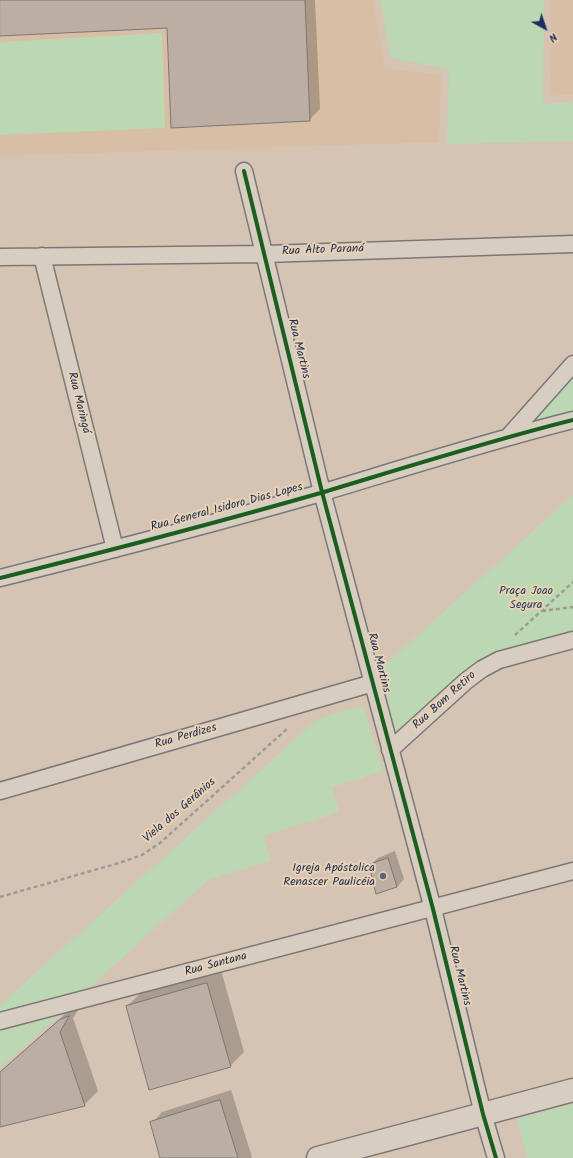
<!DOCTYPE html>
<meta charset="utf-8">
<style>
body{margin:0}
#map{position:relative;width:573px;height:1158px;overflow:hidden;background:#d5c4b3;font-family:Kalam,sans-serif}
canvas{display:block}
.north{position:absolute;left:525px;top:8px;width:40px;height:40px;-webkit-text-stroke:3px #e9d2b2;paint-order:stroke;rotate:140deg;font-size:11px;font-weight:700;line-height:16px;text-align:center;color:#1b2f5e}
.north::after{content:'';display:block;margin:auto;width:14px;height:18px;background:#1b2f5e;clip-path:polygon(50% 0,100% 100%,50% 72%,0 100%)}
</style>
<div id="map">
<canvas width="573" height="1158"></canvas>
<div class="north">N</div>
</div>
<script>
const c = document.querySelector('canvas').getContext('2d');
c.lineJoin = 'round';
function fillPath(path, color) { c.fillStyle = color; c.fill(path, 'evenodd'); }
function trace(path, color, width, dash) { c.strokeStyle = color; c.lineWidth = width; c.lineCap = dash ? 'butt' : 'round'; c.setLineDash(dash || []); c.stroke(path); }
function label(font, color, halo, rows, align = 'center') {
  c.font = font + ' Kalam,sans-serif'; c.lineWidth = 4; c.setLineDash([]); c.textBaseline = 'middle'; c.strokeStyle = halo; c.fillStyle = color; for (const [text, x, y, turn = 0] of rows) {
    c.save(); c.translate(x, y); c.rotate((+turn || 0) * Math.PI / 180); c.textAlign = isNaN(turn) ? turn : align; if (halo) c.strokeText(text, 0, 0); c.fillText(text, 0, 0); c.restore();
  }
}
fillPath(new Path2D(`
 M0,0h373l12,68 56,7 -2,67 -439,14z
 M551,0h22v94l-23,2z`), '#d9bea6');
fillPath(new Path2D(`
 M380,0h164l-1,104 30,-2v39l-126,3 2,-75 -58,-11z
 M162,33l3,95 -165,7v-93z
 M573,375v44l-49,12z
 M573,495v140l-56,14 -124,91 -16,-68z
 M363,705l20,66 -51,16 7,25 -76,24 8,25 -63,19 -133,121 -75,20v-16l318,-286z
 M70,1006l-70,62v-43z
 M573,1104v54h-46l-10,-39z`), '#bbd8b2');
fillPath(new Path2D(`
 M0,0h315l5,109 -11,11 -142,-93 -167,8z
 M395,851l9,28 -7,8 -27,-22 8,-7z
 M221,970l23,82 -14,14 -103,-60 14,-13z
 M82,1004l-9,14 25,73 -14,14 -84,21v-54l73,-65z
 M231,1090l21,67 -1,1h-90l-9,-35 10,-11z`), '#0003');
const building = new Path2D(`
 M0,0h305l5,121 -139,7 -4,-100 -167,8z
 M388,858l9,29 -21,7 -7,-29z
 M207,983l24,84 -82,23 -23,-84z
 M69,1016l-9,16 25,74 -85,21v-55l59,-52z
 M220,1100l18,58h-78l-10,-36z`);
fillPath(building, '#bcaea3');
trace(building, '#7b7778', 1);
const street = new Path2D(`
 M244,171l78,321 111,417 50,205 13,44
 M42,256l73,293
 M0,257l265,-3 308,-10
 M509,436l64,-72
 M0,578c108,-27 216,-55 324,-86 83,-25 165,-51 249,-72
 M390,750l76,-69 16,-12 17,-9 74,-20
 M0,791l373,-108
 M0,1021l573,-150`);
const secondary = new Path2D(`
 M318,1158l255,-68`);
trace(street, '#7b7778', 19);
trace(secondary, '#7b7778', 25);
trace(new Path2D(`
 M542,611l31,-4
 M515,635l58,-53
 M0,897l119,-34 23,-8 18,-12 128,-115`), '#9f9a97', 2.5, [4, 3]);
trace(street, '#d7cdc1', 16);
trace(secondary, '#d7cdc1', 22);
trace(new Path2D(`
 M244,171l78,321 111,417 50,205 13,44
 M0,578c108,-27 216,-55 324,-86 83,-25 165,-51 249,-72`), '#1b5e20', 4);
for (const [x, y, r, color] of [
 [383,876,4,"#5c637c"]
]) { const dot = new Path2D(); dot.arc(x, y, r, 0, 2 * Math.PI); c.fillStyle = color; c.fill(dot); trace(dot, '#e9d2b2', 1.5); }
label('12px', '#1b2f5e', '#e9d2b2', [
 ["Rua Alto Paraná",323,251,-2],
 ["Rua Martins",298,349,76],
 ["Rua Maringá",78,403,76],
 ["Rua General Isidoro Dias Lopes",227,508,-15],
 ["Rua Martins",378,663,75],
 ["Rua Bom Retiro",445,701,-42],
 ["Rua Perdizes",186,737,-16],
 ["Viela dos Gerânios",180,811,-41],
 ["Rua Santana",216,965,-15],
 ["Rua Martins",459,976,76]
]);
label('12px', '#294266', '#e9d2b2', [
 ["Praça Joao",526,592],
 ["Segura",526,606]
]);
label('12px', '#1b2f5e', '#e9d2b2', [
 ["Igreja Apóstolica",375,869],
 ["Renascer Paulicéia",375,883]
], 'right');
</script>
